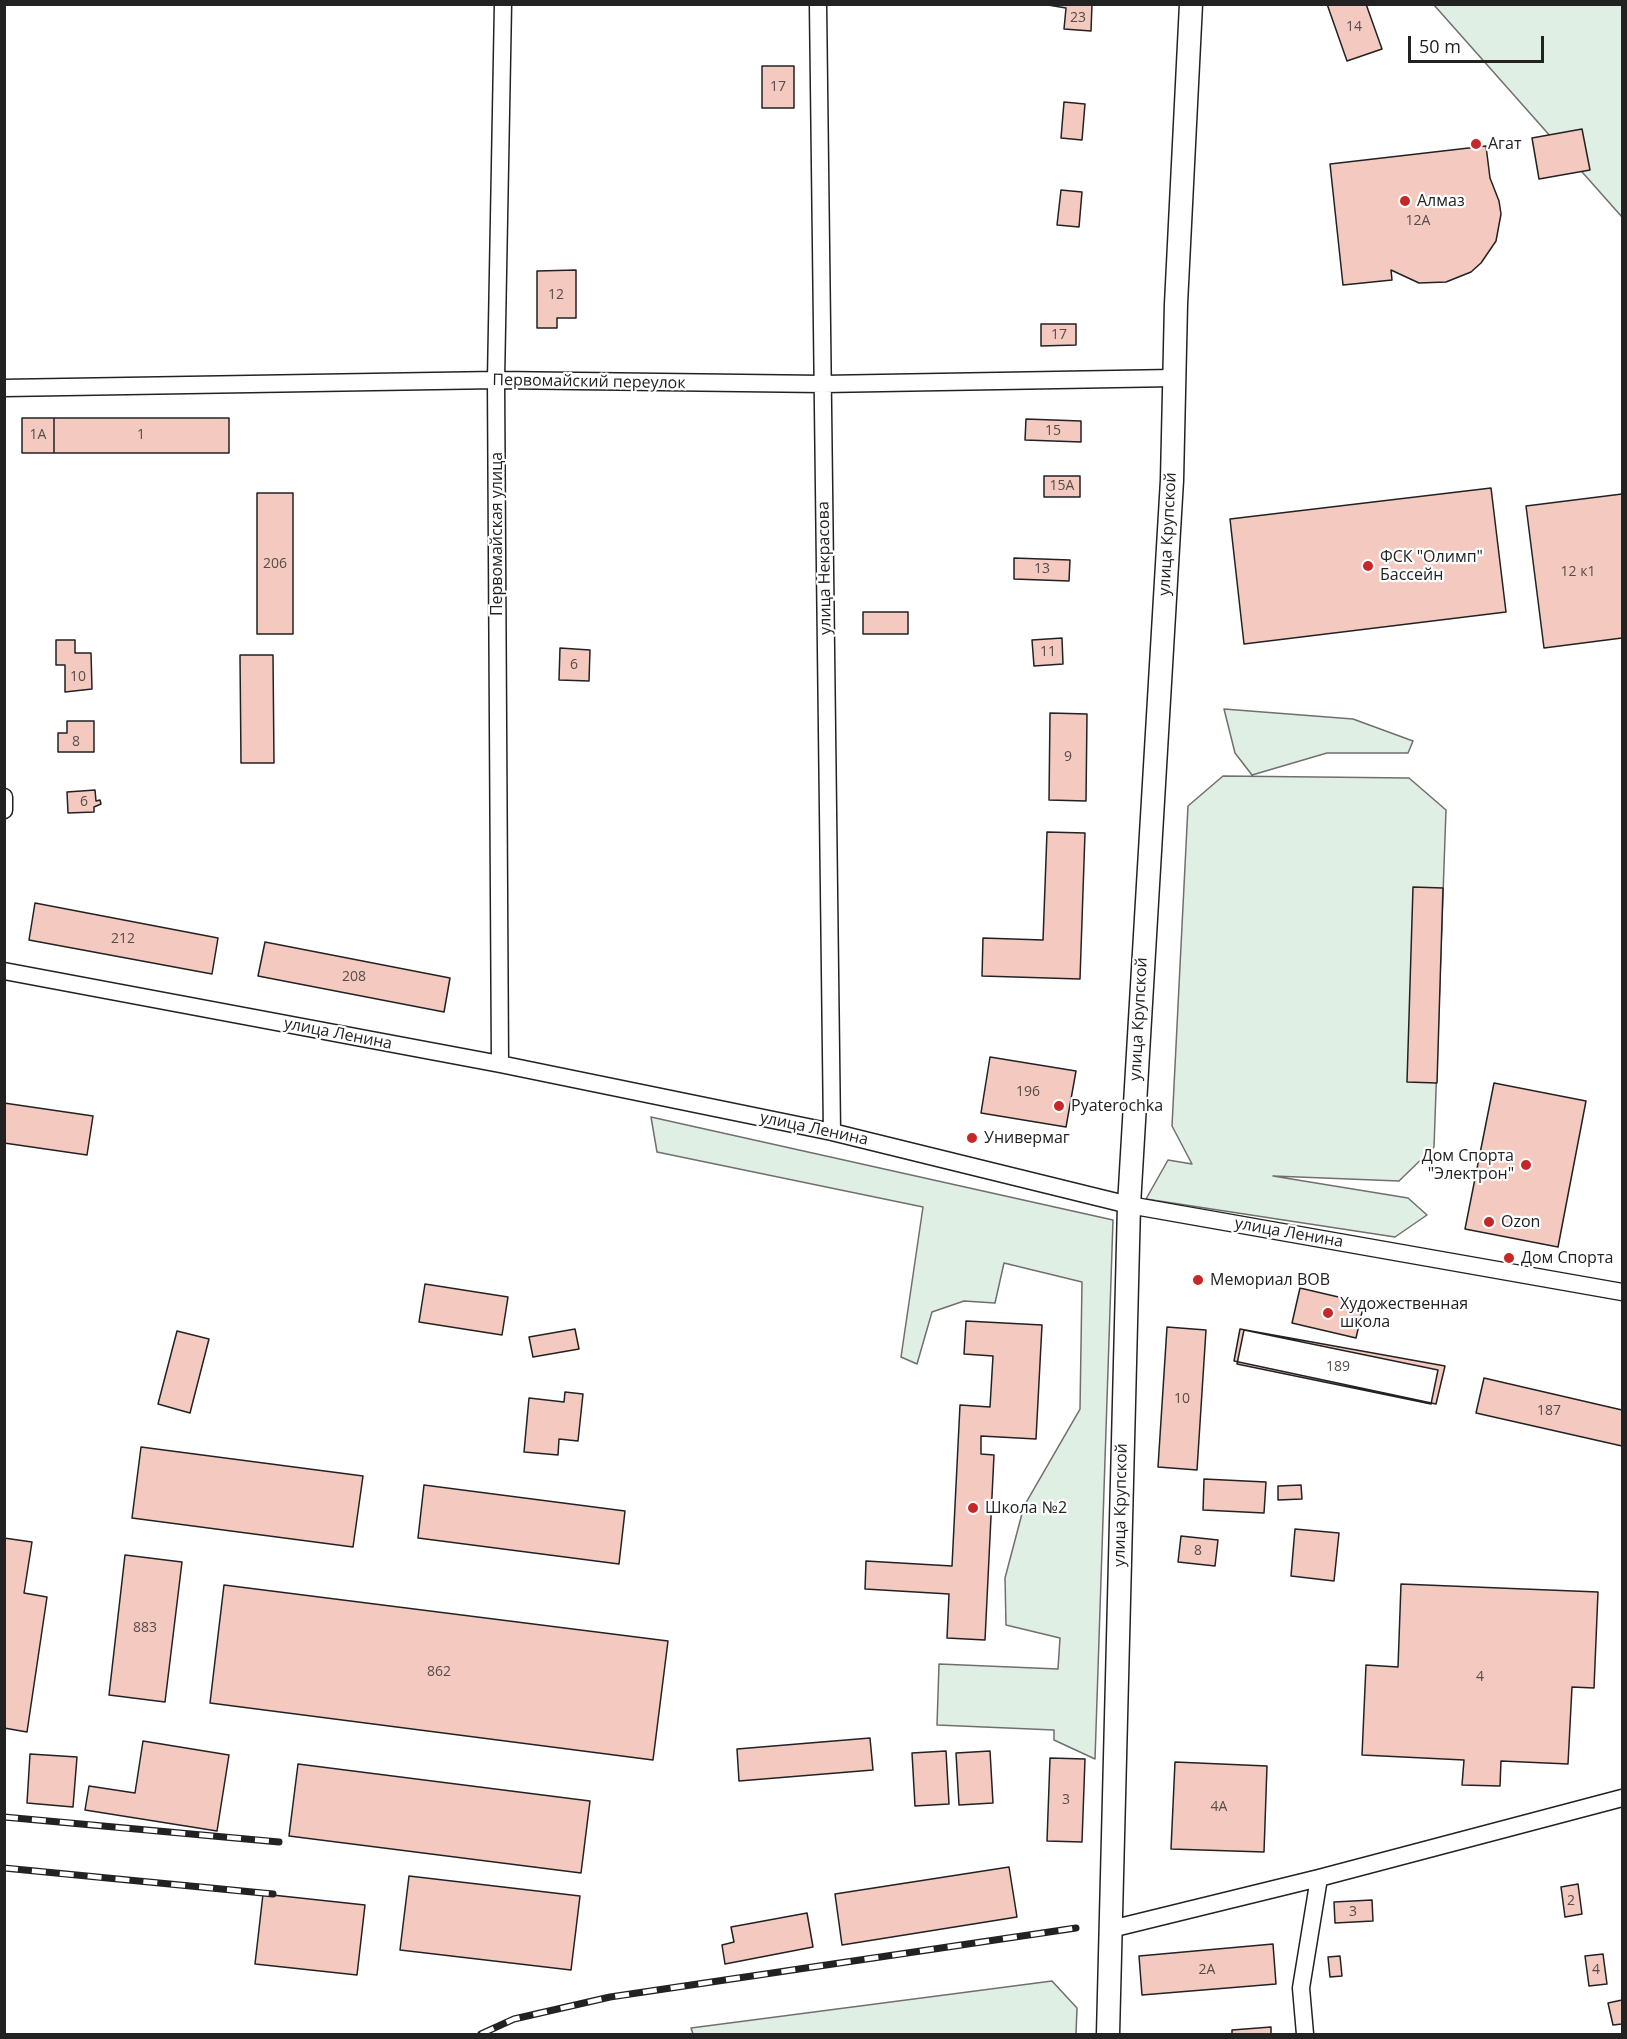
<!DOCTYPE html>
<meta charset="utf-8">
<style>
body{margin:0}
#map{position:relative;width:1627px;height:2039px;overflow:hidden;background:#fff;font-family:"Open Sans",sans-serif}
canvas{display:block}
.frame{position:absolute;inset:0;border:6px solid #222;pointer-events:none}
.scale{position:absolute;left:1408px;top:36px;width:136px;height:27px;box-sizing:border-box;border:3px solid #222;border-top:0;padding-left:8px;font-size:18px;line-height:21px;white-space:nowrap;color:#222;-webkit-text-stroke:4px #fff;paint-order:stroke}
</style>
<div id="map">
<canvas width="1627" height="2039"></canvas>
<div class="frame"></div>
<div class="scale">50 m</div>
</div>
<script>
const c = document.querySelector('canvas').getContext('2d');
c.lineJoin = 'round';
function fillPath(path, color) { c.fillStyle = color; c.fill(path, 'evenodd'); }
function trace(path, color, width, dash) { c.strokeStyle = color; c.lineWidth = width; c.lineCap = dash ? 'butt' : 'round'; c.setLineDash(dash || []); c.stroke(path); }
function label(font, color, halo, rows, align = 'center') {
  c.font = font + ' "Open Sans",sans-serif'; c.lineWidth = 4.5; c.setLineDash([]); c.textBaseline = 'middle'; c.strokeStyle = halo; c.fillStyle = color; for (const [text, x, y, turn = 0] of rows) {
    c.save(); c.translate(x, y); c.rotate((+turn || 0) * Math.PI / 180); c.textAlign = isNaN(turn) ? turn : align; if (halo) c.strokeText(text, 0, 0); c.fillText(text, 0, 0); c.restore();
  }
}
const green = new Path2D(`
 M1434,5h188v212z
 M1224,709l129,10 60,22 -5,12h-81l-75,22 -17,-22z
 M1223,776l186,2 37,32 -12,337 -35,34 -126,-5 135,22 19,17 -32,22 -249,-38 22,-39 24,4 -20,-38 16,-320z
 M651,1117l462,103 -18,539 -41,-19v-10l-117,-5 2,-61 119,5 2,-31 -54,-13 -1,-47 19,-72 56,-97 2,-127 -78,-19 -9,40 -31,-2 -32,11 -15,52 -16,-7 22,-150 -266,-55z
 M1052,1981l25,27 -1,26h-383l-2,-6z`);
fillPath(green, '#e0efe3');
trace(green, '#6f6f6f', 1.5);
const building = new Path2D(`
 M1042,4h50l-1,27 -27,-2 2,-21z
 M1327,4h39l16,45 -35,12z
 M762,66h32v42h-32z
 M1064,102l21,2 -3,36 -21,-2z
 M1582,129l8,41 -51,9 -7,-41z
 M1486,146l4,32 9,23 2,13 -5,27 -15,22 -10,9 -25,10 -27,1 -28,-13 1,10 -49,5 -13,-121z
 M1061,190l21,2 -3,35 -22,-2z
 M576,270v48h-19v10h-20v-57z
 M1041,324h35v21l-35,1z
 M22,418h32v35h-32z
 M54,418h175v35h-175z
 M1026,419l55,2v21l-56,-2z
 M1044,476h36v21h-36z
 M1491,488l15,124 -262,32 -14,-125z
 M257,493h36v141h-36z
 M1622,494v144l-78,10 -18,-142z
 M1014,558l56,2 -1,21 -55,-2z
 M863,612h45v22h-45z
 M1062,638l1,26 -29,2 -2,-26z
 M56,640h19v13h16l1,36 -27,3v-27h-9z
 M560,648l30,2 -1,31 -30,-1z
 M240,655h33l1,108h-33z
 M1050,713l37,1 -1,87 -37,-1z
 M67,721h27v31h-36v-19h9z
 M95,790l1,11 4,-1 1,4 -7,3v5l-26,1 -1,-21z
 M1047,832l38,1 -5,146 -98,-3 1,-38 60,2z
 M1413,887l30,1 -6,195 -30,-1z
 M35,903l183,35 -6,36 -183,-34z
 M265,942l185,36 -6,34 -186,-36z
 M990,1057l86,14 -10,56 -85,-14z
 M1494,1083l92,18 -28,146 -93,-18z
 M4,1103l89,13 -6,39 -83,-12z
 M425,1284l83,13 -6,38 -83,-13z
 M1300,1288l64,15 -8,35 -64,-15z
 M966,1321l76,4 -6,114 -55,-3v18l13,1 -9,185 -38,-2 2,-44 -84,-5 1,-28 86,5 8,-161 30,2 3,-51 -29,-2z
 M1167,1327l39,3 -9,140 -39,-3z
 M575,1329l4,20 -46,8 -4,-20z
 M1240,1329l205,37 -9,38 -202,-43z
 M1244,1330l194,40 -7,34 -194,-40z
 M177,1331l32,8 -19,74 -32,-9z
 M1484,1378l138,32v36l-146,-33z
 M565,1392l18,2 -5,47 -19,-2 -1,16 -34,-3 5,-54 35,4z
 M141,1447l222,29 -10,71 -221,-29z
 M1204,1479l62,3 -2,31 -61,-3z
 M424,1485l201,26 -6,53 -201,-26z
 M1301,1485l1,14 -24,1v-14z
 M1295,1529l44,4 -5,48 -43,-5z
 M1181,1536l37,4 -3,26 -37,-4z
 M4,1538l28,4 -8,51 23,4 -20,135 -23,-4z
 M125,1555l57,7 -17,140 -56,-7z
 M1401,1584l197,8 -4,96 -22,-1 -4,77 -67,-3 -1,25 -38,-1 2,-25 -102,-5 4,-90 32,2z
 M224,1585l444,56 -15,119 -443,-57z
 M870,1738l3,32 -134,11 -2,-32z
 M143,1741l86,14 -12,76 -132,-21 4,-24 46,7z
 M946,1751l3,53 -34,2 -3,-53z
 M990,1751l3,52 -34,2 -3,-52z
 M30,1754l47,3 -4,50 -46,-4z
 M1050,1758l35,1 -3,83 -35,-1z
 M1175,1762l92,4 -3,86 -93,-3z
 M298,1764l292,37 -9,72 -292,-37z
 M1009,1867l8,50 -175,28 -7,-51z
 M409,1876l171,20 -9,74 -171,-20z
 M1578,1884l4,30 -17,3 -4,-30z
 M263,1894l102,11 -8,70 -102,-11z
 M1372,1900l1,21 -38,2 -1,-21z
 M807,1913l6,34 -88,17 -3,-19 12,-3 -3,-15z
 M1273,1944l3,40 -134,11 -3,-39z
 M1603,1954l4,30 -18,2 -4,-30z
 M1340,1956l2,20 -12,1 -2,-20z
 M1622,2000v24l-9,1 -5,-22z
 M1271,2027v7h-39v-4z`);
fillPath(building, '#f3c9c0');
trace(building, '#222', 1.5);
const street = new Path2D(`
 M818,4l14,1128
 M4,388l492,-8 327,4 351,-6
 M4,797v13
 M4,971l496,93 332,68 297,73 493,87
 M500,1064l-4,-684 7,-376
 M1111,1929l208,-51 303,-80
 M1305,2034l-4,-46 18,-110`);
const secondary = new Path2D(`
 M1108,2034l21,-829 43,-725 4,-176 15,-300`);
trace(street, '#222', 19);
trace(secondary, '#222', 25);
trace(street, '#fff', 16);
trace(secondary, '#fff', 22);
const rail = new Path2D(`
 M4,1817l275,25
 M4,1868l269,26
 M481,2034l33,-15 96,-22 466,-69`);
trace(rail, '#222', 7);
trace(rail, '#fff', 4.5, [14]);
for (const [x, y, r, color] of [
 [1476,144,6,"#c62828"],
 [1405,201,6,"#c62828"],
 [1368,566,6,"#c62828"],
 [1059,1106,6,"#c62828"],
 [972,1138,6,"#c62828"],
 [1526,1165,6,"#c62828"],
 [1489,1222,6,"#c62828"],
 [1509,1258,6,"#c62828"],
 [1198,1280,6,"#c62828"],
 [1328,1313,6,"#c62828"],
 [973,1508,6,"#c62828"]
]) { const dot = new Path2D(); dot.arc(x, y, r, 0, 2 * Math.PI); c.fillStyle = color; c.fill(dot); trace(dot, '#fff', 2); }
label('14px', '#564c4a', null, [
 ["23",1078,18],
 ["14",1354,27],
 ["17",778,87],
 ["12А",1418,221],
 ["12",556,295],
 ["17",1059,335],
 ["15",1053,431],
 ["1А",38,435],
 ["1",141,435],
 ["15А",1062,486],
 ["206",275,564],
 ["13",1042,569],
 ["12 к1",1578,572],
 ["11",1048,652],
 ["6",574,665],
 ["10",78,677],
 ["8",76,742],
 ["9",1068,757],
 ["6",84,802],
 ["212",123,939],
 ["208",354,977],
 ["196",1028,1092],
 ["189",1338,1367],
 ["10",1182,1399],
 ["187",1549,1411],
 ["8",1198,1551],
 ["883",145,1628],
 ["862",439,1672],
 ["4",1480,1677],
 ["3",1066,1800],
 ["4А",1219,1807],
 ["2",1571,1901],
 ["3",1353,1912],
 ["2А",1207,1970],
 ["4",1596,1970]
]);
label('16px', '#222', '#fff', [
 ["Агат",1488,144],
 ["Алмаз",1417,201],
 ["ФСК \"Олимп\"",1380,557],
 ["Бассейн",1380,575],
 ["Pyaterochka",1071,1106],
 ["Универмаг",984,1138],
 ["Дом Спорта",1514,1156,"right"],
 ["\"Электрон\"",1514,1174,"right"],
 ["Ozon",1501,1222],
 ["Дом Спорта",1521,1258],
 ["Мемориал ВОВ",1210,1280],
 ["Художественная",1340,1304],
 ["школа",1340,1322],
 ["Школа №2",985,1508]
], 'left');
label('16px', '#222', '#fff', [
 ["Первомайский переулок",589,382,1],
 ["Первомайская улица",497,534,-90],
 ["улица Крупской",1168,534,-87],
 ["улица Некрасова",825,568,-91],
 ["улица Крупской",1139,1019,-87],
 ["улица Ленина",338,1034,11],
 ["улица Ленина",814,1129,12],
 ["улица Ленина",1289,1233,10],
 ["улица Крупской",1121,1505,-89]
]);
</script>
